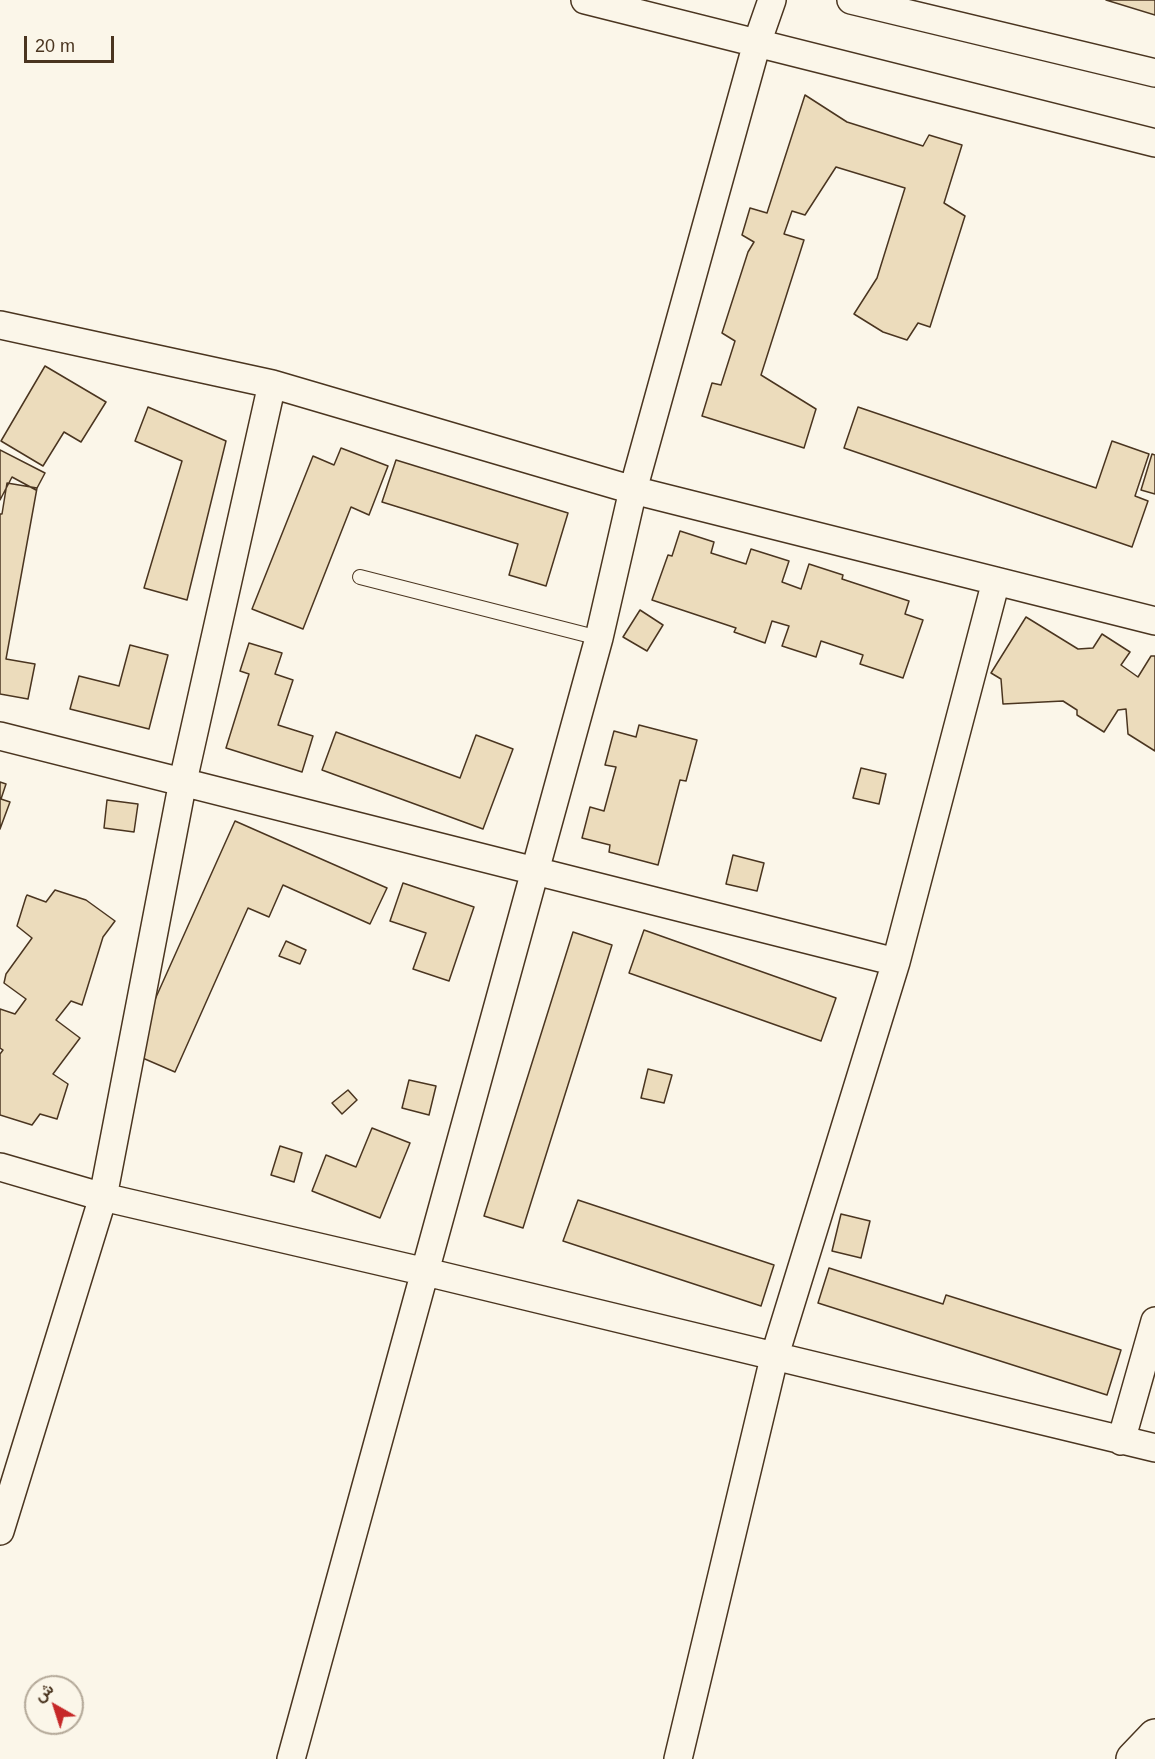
<!DOCTYPE html>
<meta charset="utf-8">
<style>
body{margin:0}
#map{position:relative;width:1155px;height:1759px;overflow:hidden;background:#fbf6e9;font-family:Arial,Vazirmatn,sans-serif}
canvas{display:block}
.north{position:absolute;left:24px;top:1675px;width:60px;height:60px;box-sizing:border-box;background:#fbf6e9;border:2px solid #b4a999;border-radius:50%;rotate:321deg;font-size:16px;font-weight:700;line-height:24px;text-align:center;color:#4a3520}
.north::after{content:'';display:block;margin:auto;width:21px;height:27px;background:#c62828;clip-path:polygon(50% 0,100% 100%,50% 72%,0 100%)}
.scale{position:absolute;left:24px;top:36px;width:90px;height:27px;box-sizing:border-box;border:3px solid #4a3520;border-top:0;padding-left:8px;font-size:18px;line-height:21px;white-space:nowrap;color:#4a3520;-webkit-text-stroke:4px #fbf6e9;paint-order:stroke}
</style>
<div id="map">
<canvas width="1155" height="1759"></canvas>
<div class="north">ش</div>
<div class="scale">20 m</div>
</div>
<script>
const c = document.querySelector('canvas').getContext('2d');
c.lineJoin = 'round';
function fillPath(path, color) { c.fillStyle = color; c.fill(path, 'evenodd'); }
function trace(path, color, width, dash) { c.strokeStyle = color; c.lineWidth = width; c.lineCap = dash ? 'butt' : 'round'; c.setLineDash(dash || []); c.stroke(path); }
const building = new Path2D(`
 M1106,0h49v15z
 M805,95l42,27 76,24 6,-11 33,10 -18,58 21,13 -35,111 -12,-4 -11,17 -24,-8 -29,-18 23,-36 28,-90 -69,-21 -31,48 -13,-4 -8,23 20,6 -43,135 55,34 -12,39 -102,-32 10,-33 9,2 14,-44 -13,-8 26,-81 6,-10 -12,-7 8,-27 17,5z
 M45,366l61,36 -25,40 -17,-10 -21,34 -42,-25z
 M148,407l78,34 -39,159 -43,-12 38,-127 -47,-20z
 M858,407l238,81 16,-47 37,13 -14,42 13,5 -16,46 -288,-99z
 M341,448l47,18 -19,49 -18,-8 -48,122 -51,-20 61,-153 21,9z
 M0,450l45,23 -9,17 -24,-13 -12,23z
 M1152,454l3,1v39l-14,-4z
 M396,460l172,53 -22,73 -37,-11 9,-31 -136,-42z
 M7,483l30,5 -31,171 29,5 -7,35 -28,-5v-180h2z
 M680,531l34,11 -3,11 35,11 5,-15 38,12 -7,21 19,7 8,-25 34,11 -1,4 67,22 -4,13 18,6 -20,58 -43,-14 3,-9 -42,-14 -5,16 -34,-11 7,-20 -17,-5 -7,22 -31,-11 2,-4 -84,-28 16,-45 4,1z
 M640,610l23,15 -16,26 -24,-14z
 M1026,617l52,32 15,-1 9,-14 28,18 -9,13 17,12 13,-21h4v95l-27,-17 -2,-25 -8,1 -14,22 -27,-17v-5l-14,-9 -60,3 -2,-25 -10,-6z
 M249,643l33,10 -7,21 18,6 -15,45 35,11 -11,36 -76,-24 23,-74 -9,-3z
 M130,645l38,10 -19,74 -79,-20 9,-33 40,10z
 M639,725l58,15 -11,41 -6,-1 -22,85 -49,-13 1,-7 -28,-7 8,-31 14,4 12,-44 -11,-2 9,-34 22,6z
 M336,732l124,46 16,-43 37,14 -30,80 -161,-59z
 M861,768l25,6 -7,30 -26,-6z
 M0,782l6,2 -5,15 9,3 -10,27z
 M107,800l31,4 -4,28 -30,-4z
 M235,821l152,67 -17,36 -87,-39 -14,32 -21,-9 -73,164 -44,-19z
 M733,855l31,8 -7,28 -31,-7z
 M403,883l71,24 -25,74 -36,-12 13,-36 -36,-12z
 M55,890l31,10 29,21 -12,16 -21,68 -11,-4 -15,19 24,18 -27,36 15,10 -11,35 -17,-5 -8,11 -32,-10v-61l3,-4 -3,-2v-39l15,5 11,-15 -22,-16 2,-9 26,-36 -15,-12 9,-29 1,-2 19,7z
 M644,930l192,68 -15,43 -192,-68z
 M573,932l39,13 -89,283 -39,-12z
 M286,941l20,9 -6,14 -21,-8z
 M648,1069l24,6 -8,28 -23,-5z
 M409,1080l27,6 -7,29 -27,-7z
 M348,1090l9,10 -15,14 -10,-11z
 M372,1128l38,15 -30,75 -68,-27 14,-36 30,12z
 M280,1146l22,7 -8,29 -23,-7z
 M578,1200l196,65 -13,41 -198,-65z
 M841,1214l29,7 -9,37 -29,-7z
 M829,1268l114,36 3,-9 175,55 -14,45 -289,-92z`);
fillPath(building, '#ecdcbc');
trace(building, '#4a3520', 1.5);
const lane = new Path2D(`
 M360,577l239,61`);
const street = new Path2D(`
 M585,0l570,143
 M851,0l304,73
 M0,325l272,59 361,106 522,131
 M0,736l896,226
 M0,1167l103,30 323,75 729,176
 M1121,1441l34,-120
 M0,1531l103,-334 80,-416 89,-397
 M291,1759l308,-1121 34,-148 124,-447 15,-43
 M678,1759l96,-401 122,-396 100,-381`);
const secondary = new Path2D(`
 M1133,1759l22,-23`);
trace(lane, '#4a3520', 16);
trace(street, '#4a3520', 30);
trace(secondary, '#4a3520', 36);
trace(lane, '#fbf6e9', 14);
trace(street, '#fbf6e9', 27);
trace(secondary, '#fbf6e9', 33);
</script>
